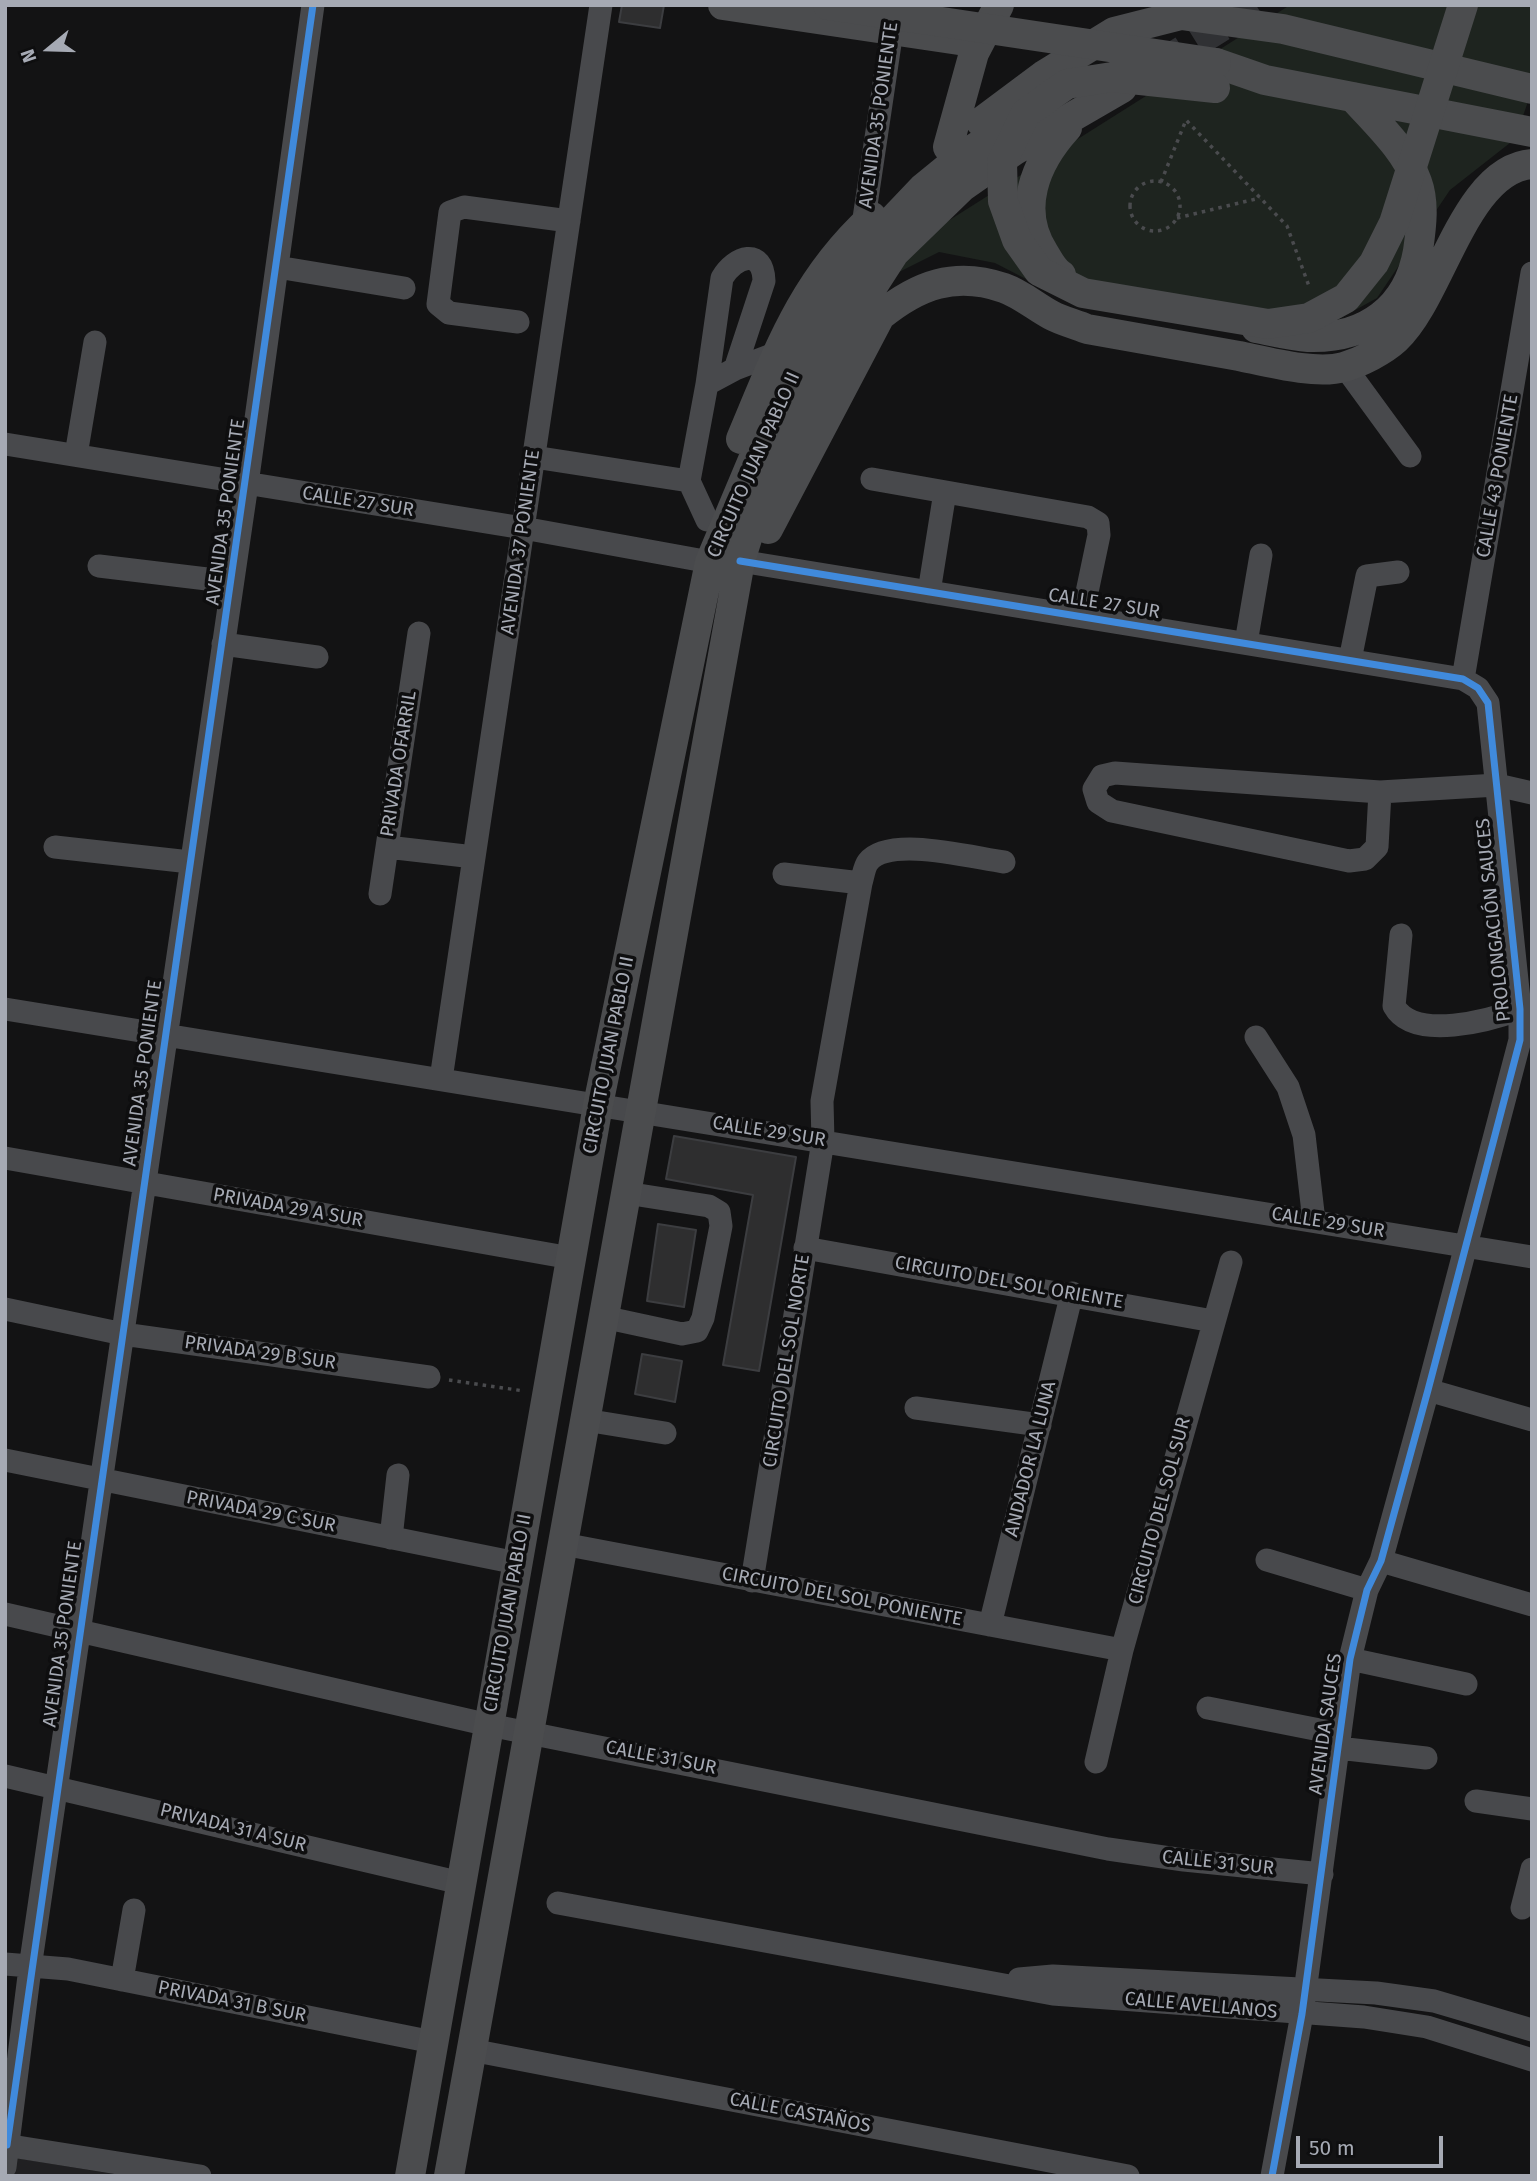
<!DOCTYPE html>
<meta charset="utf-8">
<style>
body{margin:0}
#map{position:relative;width:1537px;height:2181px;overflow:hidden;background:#131314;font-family:"Fira Sans",sans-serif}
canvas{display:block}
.frame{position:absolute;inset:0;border:7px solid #a6aab4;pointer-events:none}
.north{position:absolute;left:14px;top:14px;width:70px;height:70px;-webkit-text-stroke:5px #0e0e0f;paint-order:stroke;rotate:251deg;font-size:19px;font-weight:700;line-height:28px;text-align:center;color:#a6aab4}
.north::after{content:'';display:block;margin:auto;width:24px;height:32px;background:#a6aab4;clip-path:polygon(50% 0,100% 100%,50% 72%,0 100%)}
.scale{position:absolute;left:1296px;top:2136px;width:147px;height:32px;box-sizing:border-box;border:4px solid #a6aab4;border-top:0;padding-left:9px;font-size:21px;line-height:24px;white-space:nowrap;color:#a6aab4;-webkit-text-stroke:5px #0e0e0f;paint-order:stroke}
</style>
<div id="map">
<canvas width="1537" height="2181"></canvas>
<div class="frame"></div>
<div class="north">N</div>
<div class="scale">50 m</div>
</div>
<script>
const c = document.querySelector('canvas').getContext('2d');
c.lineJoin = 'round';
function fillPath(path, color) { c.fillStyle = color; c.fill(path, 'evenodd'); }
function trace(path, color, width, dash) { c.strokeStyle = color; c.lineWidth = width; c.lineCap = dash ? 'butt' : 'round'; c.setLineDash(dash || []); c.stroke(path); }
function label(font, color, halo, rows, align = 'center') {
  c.font = font + ' "Fira Sans",sans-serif'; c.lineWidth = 7; c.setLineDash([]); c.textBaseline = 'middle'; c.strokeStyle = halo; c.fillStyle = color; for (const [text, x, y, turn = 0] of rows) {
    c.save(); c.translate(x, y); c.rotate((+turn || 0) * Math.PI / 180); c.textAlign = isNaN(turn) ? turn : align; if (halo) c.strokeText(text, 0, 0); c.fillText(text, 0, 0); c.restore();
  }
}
fillPath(new Path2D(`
 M5,2157l17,2 104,17h-121z`), '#202022');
fillPath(new Path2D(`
 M1290,5h242v85l-17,49 -65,51 -73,108 -76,42 -244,-45 -62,-32 -56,-11 -50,25 21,-32z`), '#1e241f');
const building = new Path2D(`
 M622,5h42l-4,23 -41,-6z
 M674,1136l122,21 -37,214 -36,-6 30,-170 -87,-16z
 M658,1224l38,6 -12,77 -37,-6z
 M642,1354l40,7 -7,41 -40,-8z`);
fillPath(building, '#2e2e2f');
trace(building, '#3c3d40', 2);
trace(new Path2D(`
 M1158,66l98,-61`), '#303134', 30, [30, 15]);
trace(new Path2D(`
 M1130 206a25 25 0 1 1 50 0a25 25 0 1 1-50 0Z
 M1161,182l25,-62 101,106 23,63
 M1177,218l83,-20
 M449,1380l75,11`), '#4a4b4e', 3.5, [3.5, 5]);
trace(new Path2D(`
 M863,225l31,-208
 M277,267l127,21
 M518,322l-69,-9 -11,-9 12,-92 14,-5 105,14
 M1345,367l65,89
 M707,384l15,-106c13,-22 41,-31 42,3l-29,88
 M5,444l518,84 187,34
 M76,455l19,-113
 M534,457l155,24
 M872,479l216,38 10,6 1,12 -17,81
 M707,520l-18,-39 18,-97 28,-15 42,-16
 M740,561l723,118 15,9 10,15 32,306v31l-92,350 -47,171 -14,29 -17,69 -48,355 -30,162
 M99,566l133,16
 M929,592l16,-100
 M1246,643l15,-88
 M223,644l94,13
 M1350,660l17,-84 31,-4
 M1463,679l69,-406
 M1380,792l-3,55 -12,12 -16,2 -237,-50 -14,-9 -4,-13 8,-13 13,-3 265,19 117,-7 35,8
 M55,847l135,15
 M387,847l87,10
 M784,874l77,9
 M380,894l39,-261
 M1401,935l-7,71c20,36 97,14 126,3
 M5,1009l1527,248
 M1256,1037l32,50 16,48 10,86
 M441,1079l160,-1074
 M5,1158l566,100
 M805,1248l408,73
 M5,1309l118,25 306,43
 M603,1317l79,17 15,-3 6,-13 18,-92 -2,-14 -10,-6 -83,-13
 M1428,1390l104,30
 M916,1408l124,17
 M585,1420l80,13
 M5,1460l512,103
 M391,1538l7,-63
 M563,1544l559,106
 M1267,1560l100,30
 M1381,1561l151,44
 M752,1581l71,-440 -1,-40 39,-218c2,-6 3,-16 7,-21 21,-27 105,-4 136,0
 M5,1614l484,111 619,124 76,11 138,14
 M990,1625l82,-332
 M1350,1659l116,25
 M1208,1708l132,26
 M1338,1748l88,10
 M1096,1762l26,-112 109,-388
 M5,1776l456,107
 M1476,1801l56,8
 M558,1903l495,91 311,23 63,10 105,33
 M1522,1908l10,-39
 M5,1964l63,5 365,73
 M1019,1979l34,-3 323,17 58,8 98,29
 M122,1980l12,-70
 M471,2050l657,126
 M5,2145l195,31
 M5,2167l25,-199 217,-1484 66,-479`), '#48494c', 23);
trace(new Path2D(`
 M723,5l256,38
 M1216,63l49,17 267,52
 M981,122l63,-47 70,-43 67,-17 102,14 249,60
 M948,147l26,-94 25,-48
 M1061,275c-8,-5 -12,-14 -17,-22 -28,-43 -9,-90 23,-125
 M1256,328c17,3 35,8 52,9 58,2 100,-29 110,-86 3,-22 7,-47 -1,-69 -11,-32 -41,-59 -64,-85
 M741,439c36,-85 61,-158 131,-222
 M768,529l112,-213c38,-31 75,-45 124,-28 17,6 32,19 47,27 11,6 24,9 36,14 51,9 101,18 152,27 29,6 77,19 105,11 17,-5 39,-16 52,-28 45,-42 68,-170 136,-175
 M410,2176l188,-1071 112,-543 50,-119 58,-120 47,-74 58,-61 38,-31 72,-47
 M449,2176l291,-1615 13,-42 32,-72 56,-112 53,-82 68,-66 53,-37 107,-62`), '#4b4c4e', 30);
trace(new Path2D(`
 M828,5l388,58
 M1215,88l-103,-11 -45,7 -41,29 -24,49 1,39 14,39 22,31 44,22 185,31 41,-6 37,-20 28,-35 20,-40 69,-218`), '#4b4c4e', 30);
trace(new Path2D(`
 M740,561l723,118 15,9 10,15 32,306v31l-92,350 -47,171 -14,29 -17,69 -48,355 -30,162
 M7,2145l306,-2140`), '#408adc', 7);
label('19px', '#a6aab4', '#0e0e0f', [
 ["AVENIDA 35 PONIENTE",879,115,-82],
 ["CIRCUITO JUAN PABLO II",754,465,-66],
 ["CALLE 43 PONIENTE",1498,476,-80],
 ["CALLE 27 SUR",358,502,9],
 ["AVENIDA 35 PONIENTE",226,512,-82],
 ["AVENIDA 37 PONIENTE",521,542,-82],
 ["CALLE 27 SUR",1104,604,9],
 ["PRIVADA OFARRIL",399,764,-81],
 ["PROLONGACIÓN SAUCES",1494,920,-96],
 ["CIRCUITO JUAN PABLO II",609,1055,-79],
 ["AVENIDA 35 PONIENTE",143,1073,-82],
 ["CALLE 29 SUR",769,1132,9],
 ["PRIVADA 29 A SUR",288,1208,10],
 ["CALLE 29 SUR",1328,1223,9],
 ["CIRCUITO DEL SOL ORIENTE",1009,1283,10],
 ["PRIVADA 29 B SUR",260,1353,8],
 ["CIRCUITO DEL SOL NORTE",787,1361,-81],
 ["ANDADOR LA LUNA",1031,1459,-76],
 ["CIRCUITO DEL SOL SUR",1160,1511,-75],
 ["PRIVADA 29 C SUR",261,1512,11],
 ["CIRCUITO DEL SOL PONIENTE",842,1597,11],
 ["CIRCUITO JUAN PABLO II",508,1613,-80],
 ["AVENIDA 35 PONIENTE",63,1634,-82],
 ["AVENIDA SAUCES",1326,1724,-82],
 ["CALLE 31 SUR",661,1758,11],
 ["PRIVADA 31 A SUR",233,1828,14],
 ["CALLE 31 SUR",1218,1863,6],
 ["PRIVADA 31 B SUR",232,2002,11],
 ["CALLE AVELLANOS",1201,2006,5],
 ["CALLE CASTAÑOS",800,2113,11]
]);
</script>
